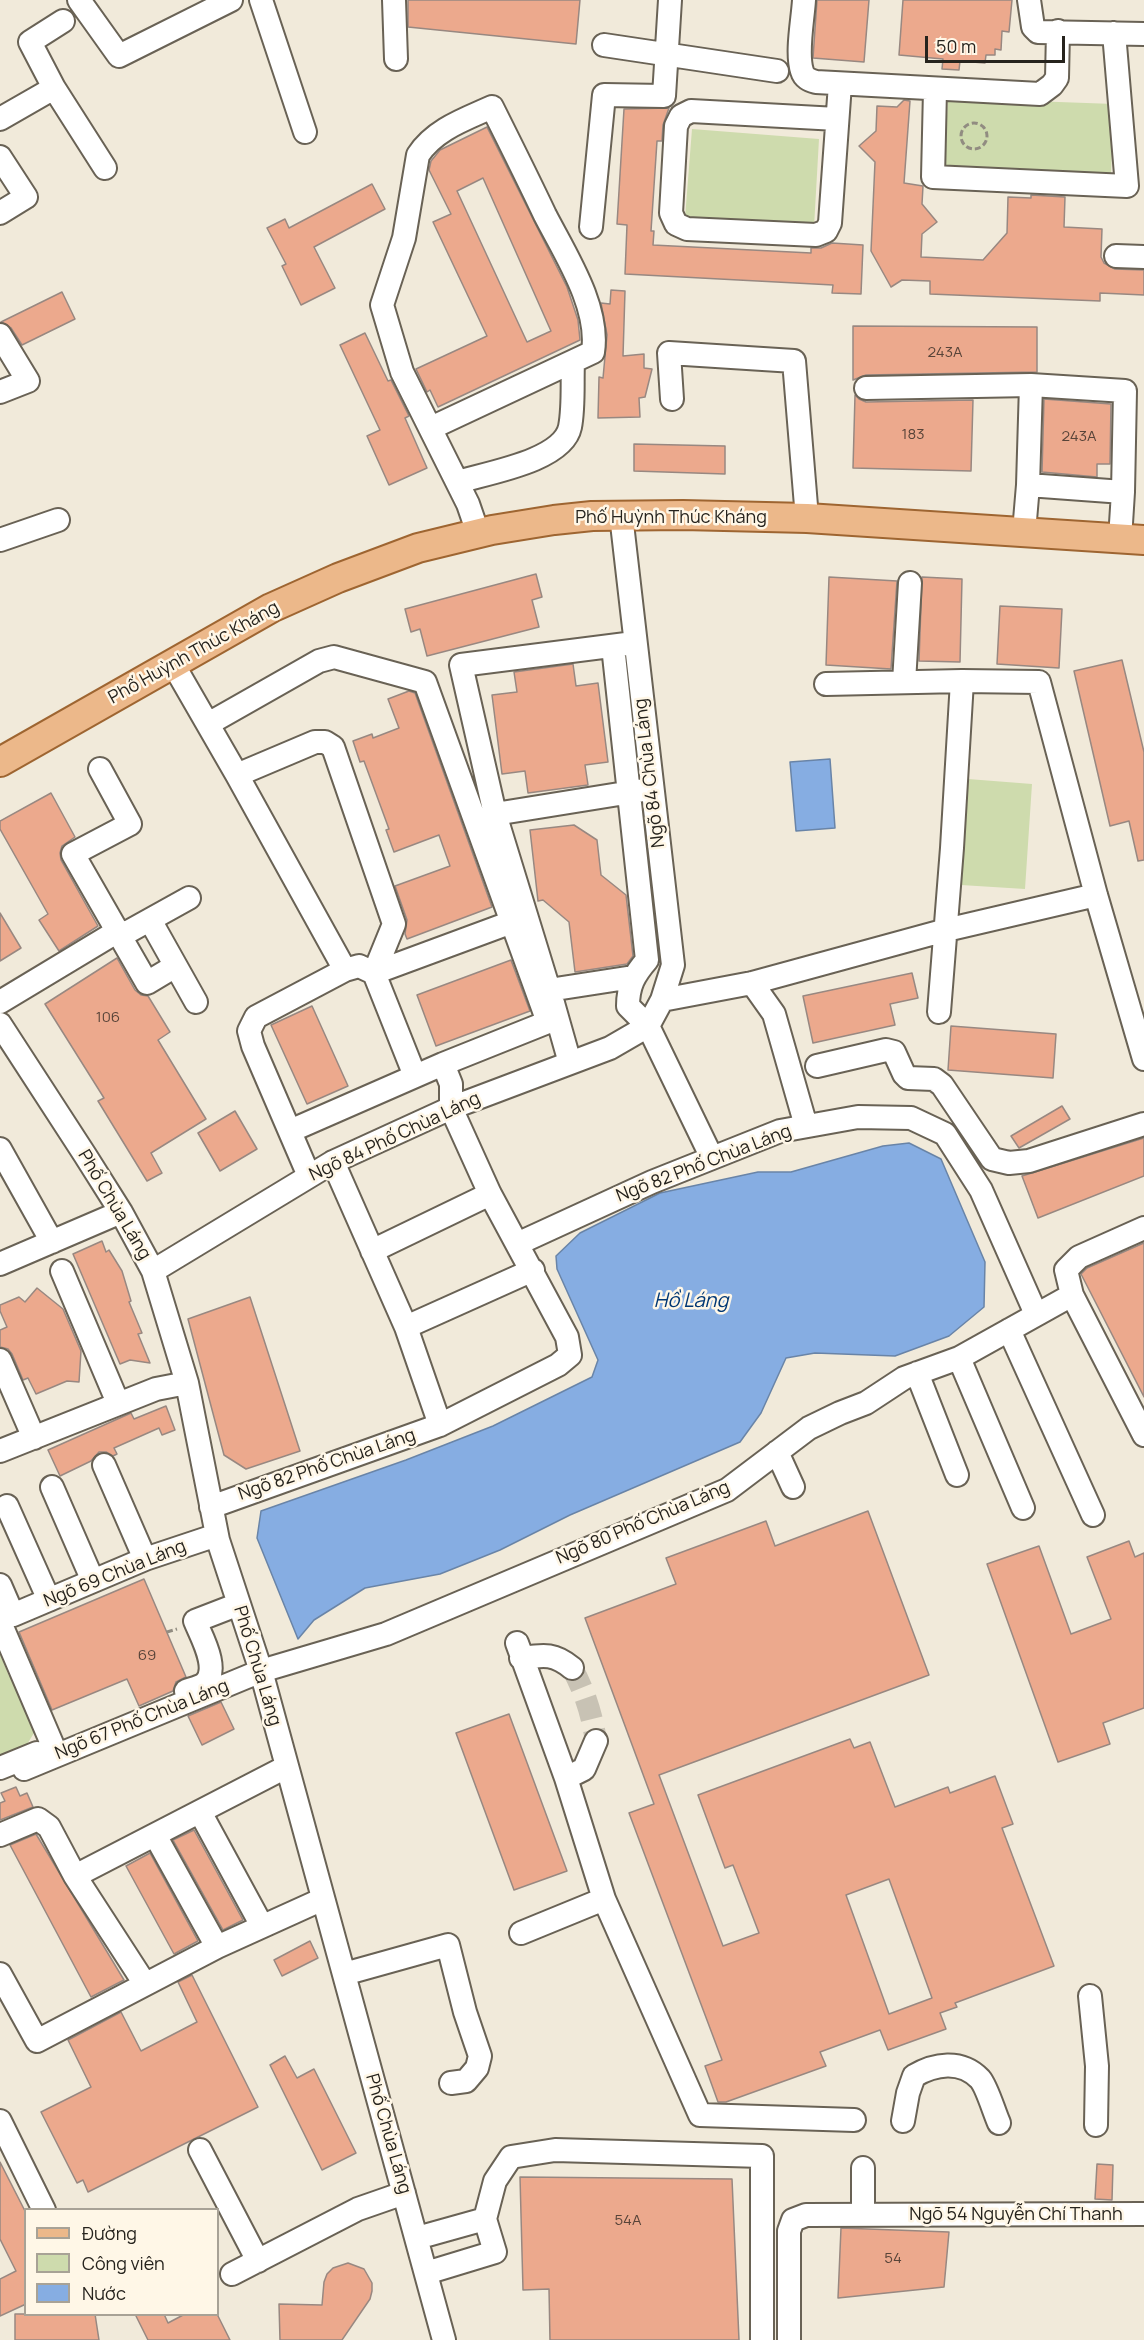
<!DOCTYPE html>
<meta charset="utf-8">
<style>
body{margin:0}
#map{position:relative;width:1144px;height:2340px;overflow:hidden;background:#f1eada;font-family:Manrope,sans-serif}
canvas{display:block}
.legend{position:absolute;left:24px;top:2208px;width:195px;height:108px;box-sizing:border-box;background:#fff7e7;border:2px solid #a8a296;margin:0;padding:8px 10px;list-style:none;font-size:18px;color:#26231d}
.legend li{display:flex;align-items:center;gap:12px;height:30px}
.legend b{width:30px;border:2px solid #a8a296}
.scale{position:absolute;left:925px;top:36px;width:140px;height:27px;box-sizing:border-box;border:3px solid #26231d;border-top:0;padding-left:8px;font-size:18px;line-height:21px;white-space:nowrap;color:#26231d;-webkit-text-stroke:4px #fff7e7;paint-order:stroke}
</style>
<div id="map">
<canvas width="1144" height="2340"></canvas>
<ul class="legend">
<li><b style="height:8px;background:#ecb88a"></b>Đường</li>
<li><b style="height:16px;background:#cedbad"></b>Công viên</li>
<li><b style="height:16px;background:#86ade2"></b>Nước</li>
</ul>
<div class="scale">50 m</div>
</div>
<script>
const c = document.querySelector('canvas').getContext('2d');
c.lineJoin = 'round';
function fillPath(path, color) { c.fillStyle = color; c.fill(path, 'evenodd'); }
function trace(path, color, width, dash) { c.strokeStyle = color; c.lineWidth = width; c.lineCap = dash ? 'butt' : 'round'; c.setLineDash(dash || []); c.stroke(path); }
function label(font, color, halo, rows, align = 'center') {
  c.font = font + ' Manrope,sans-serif'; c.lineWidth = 5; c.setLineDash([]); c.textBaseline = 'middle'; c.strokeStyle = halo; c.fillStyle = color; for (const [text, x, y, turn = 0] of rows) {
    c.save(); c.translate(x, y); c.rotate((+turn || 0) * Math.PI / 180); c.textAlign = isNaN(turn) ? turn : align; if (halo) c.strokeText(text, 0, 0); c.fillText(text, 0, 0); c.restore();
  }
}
fillPath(new Path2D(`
 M948,98l166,6 -3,70 -167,-4z
 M692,129l127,10 -5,88 -129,-9z
 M968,779l64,5 -7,105 -64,-4z
 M0,1654l9,22 8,-3 20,55 -11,18 -26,11z`), '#cedbad');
const water = new Path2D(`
 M830,759l5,69 -39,3 -6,-69z
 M909,1143l32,16 44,103 -1,45 -35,29 -54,20 -80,-3 -29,5 -25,55 -21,29 -170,73 -70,35 -60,24 -75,14 -51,32 -16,19 -41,-101 4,-27 145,-51 87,-34 99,-49 6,-17 -41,-91 -1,-13 24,-23 80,-40 98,-21h33l92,-26z`);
fillPath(water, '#86ade2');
trace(water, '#6984a7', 1.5);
const building = new Path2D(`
 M408,0h172l-4,44 -168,-17z
 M817,0h52l-5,62 -51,-4z
 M903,0h109l-3,32 -7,-1 -1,19 -6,-1v6h-9l-1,8 -25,-2 -1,9 -17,-1 1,-10 -44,-4z
 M904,100l6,1 -6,82 19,3 -1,18 15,18 -15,12 -1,23 62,3 24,-27 1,-36 23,1v-3l34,2 -1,30 38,2 -1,28 3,6 11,6 29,1v25l-44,-2v8l-170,-7v-13l-28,-1 -11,7 -20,-36 4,-89 -16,-16 17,-15 1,-25 20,1z
 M669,108l-6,17 -1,16h-5l-6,90h3l-1,14 158,8v-5h10l11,-5 31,2 -2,49 -29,-1 1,-8 -208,-11 2,-49 -10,-1 7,-115z
 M487,127l80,160 11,33 2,20 -142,67 -8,-17 -3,2 -11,-23 71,-33 -54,-114 18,-8 -22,-44 2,-9 9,-11zM483,178l68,153 -24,11 -70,-151z
 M372,184l13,25 -71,38 21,41 -34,17 -19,-39 4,-2 -19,-36 18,-9 4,9z
 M611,290l14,1 -2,65 21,-2v14l8,1 -7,28 -6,1 1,19 -42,1 1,-41 4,1 4,-43 -6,-32 9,1z
 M62,292l13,27 -53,26 -11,-17 -10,-6z
 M853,326l184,1v45l-171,3 -13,5z
 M365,333l23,48 3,-1 18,36 -4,2 22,50 -38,17 -22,-49 13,-6 -40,-85z
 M855,395l4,4 7,3 107,-2 -2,71 -118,-3z
 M1044,399l67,5 -1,60h-13v13l-55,-5z
 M634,444l91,2v28l-91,-3z
 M536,574l6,23 -10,3 7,27 -112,29 -7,-27 -9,3 -6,-23z
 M829,577l68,4 -6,88 -65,-4z
 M922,577l40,2 -2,83 -41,-1z
 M1000,606l62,3 -3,59 -62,-4z
 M1122,660l22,92v108l-6,1 -9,-40 -19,5 -36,-155z
 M573,664l3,22 22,-3 10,79 -23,3 3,20 -60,8 -3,-22 -23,3 -10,-79 25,-3 -3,-20z
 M409,691l6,2 77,214 -85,32 -2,-5 2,-14 -12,-34 55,-20 -11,-31 -45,17 -8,-22 3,-1 -25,-68 -4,1 -7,-21 19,-7 1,4 26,-10 -11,-29z
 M51,793l24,44 -13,9 -2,7 1,7 37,66 -39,25 -20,-31 9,-6 -48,-85v-8z
 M574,825l23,15 4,35 25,20 7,61 -6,8 -52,8 -6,-50 -26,-22 -5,1 -8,-71z
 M0,913l21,35 -21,13z
 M117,958l18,32 6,5 7,1 22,36 -12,8 48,79 -55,34 11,20 -15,8 -49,-80 6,-3 -59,-94z
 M511,960l19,51 -94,35 -19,-51z
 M912,973l6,25 -28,6 5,21 -82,18 -10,-47z
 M312,1006l36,80 -41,18 -36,-79z
 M951,1026l105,8 -3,44 -105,-8z
 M1062,1106l8,13 -51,29 -8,-12z
 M235,1111l22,38 -37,22 -22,-38z
 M1144,1138v38l-106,42 -16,-42z
 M102,1241l4,11 3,-2 13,21 9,30 -2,1 13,31 -4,1 12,29 -20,-3 -10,4 -47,-110z
 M1144,1243v154l-63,-123 6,-6z
 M37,1288l26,21 18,42 -2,31 -12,-1 -31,13 -8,-16 -5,2 -11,-26 -4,-5 -8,-2v-17l7,-3 -7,-16v-6l19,-8 6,5z
 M250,1297l50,154 -54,18 -22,-14 -36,-136z
 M166,1406l9,24 -13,5 -3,-7 -45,20 3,6 -4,2 -7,-4h-7l-8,9 -31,15 -12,-26 83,-37 3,6z
 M868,1511l61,164 -270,100 64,171 36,-13 -26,-68 -8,3 -27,-73 152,-56 4,9 16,-6 25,65 53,-20 2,6 45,-17 18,48 -11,4 52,138 -99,37 2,4 -17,6 6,16 -58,21 -8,-20 -60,22 6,14 -100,36h-8l-13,-36 17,-6 -93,-247 25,-9 -69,-186 91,-34 -10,-26 100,-37 9,25zM889,1879l43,119 -43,16 -43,-119z
 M1129,1541l6,16 9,-4v155l-41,15 7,21 -52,18 -71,-198 52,-18 32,88 40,-15 -24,-62z
 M144,1579l42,98 -10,5 -3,9 -34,15 -12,-27 -75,31 -33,-78z
 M221,1702l13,27 -32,16 -14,-29z
 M509,1714l58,157 -53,19 -58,-157z
 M16,1787l4,9 7,-3 6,14 -33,13v-17l5,-2 -4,-8z
 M194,1830l49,90 -20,10 -50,-90z
 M36,1834l88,146 -33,17 -81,-152z
 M150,1853l48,88 -24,13 -48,-88z
 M310,1941l8,17 -36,18 -8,-16z
 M192,1975l66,132 -170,85 -5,-12 -6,3 -36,-71 50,-25 -23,-47 53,-28 20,39 56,-29 -19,-40z
 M285,2056l12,22 17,-9 42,84 -34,17 -52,-105z
 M0,2162l26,51v91l-26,12v-37l16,-8 -16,-32z
 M1097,2164l16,1 -1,35 -17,-1z
 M520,2177l212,2 7,161h-189l-1,-51 -26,1z
 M841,2228l108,4 -5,55 -106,11z
 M348,2263l16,6 8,14v8l-2,8 -28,41h-62l-1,-36 43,1 2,-23 3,-8 6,-6z
 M15,2314h80l4,26h-84z
 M135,2314h29l4,9 17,-9h32l13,26h-82z`);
fillPath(building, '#eca98d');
trace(building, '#988881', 1.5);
trace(new Path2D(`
 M572,1668c13,24 20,47 24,73`), '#c8c2b4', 22, [22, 11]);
const minor = new Path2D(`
 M79,0l40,56 112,-56
 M261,0l44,132
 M394,0l2,59
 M804,0c-1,19 -8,53 -2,71 2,7 7,9 14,11l224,12 12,-9 5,-7 1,-47
 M1029,0l4,27 5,5 106,2
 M604,45l173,26
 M54,88l51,80
 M935,90l-2,87 194,9 -13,-153
 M0,119l54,-31 -24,-46 33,-21
 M837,119l-146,-8 -10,5 -5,10 -5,87 5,11 11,5 129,6 10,-4 4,-8 10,-139
 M0,157l26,40 -26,16
 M591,227l13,-132 60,1 6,-96
 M1116,256l28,1
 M0,335l28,46 -28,11
 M866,388l165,-3
 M672,399l-3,-46 125,8 13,157
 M431,428l162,-76c7,-45 -28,-98 -48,-137 -17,-36 -35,-72 -53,-108 -26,12 -57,22 -74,48l-14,83 -22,67 20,67 66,132 10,29
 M457,482c30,-9 106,-21 113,-55 4,-20 2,-45 3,-65
 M1028,485l3,-100 94,6 -2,101
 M621,515l52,450 -11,35 -14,26
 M1024,532l4,-47 95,7 -3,47
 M0,540l58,-20
 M613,646l34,314c-13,15 -19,26 -19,46l20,20 64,132
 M173,664l64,111 108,195
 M904,682l6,-99
 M826,684l136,-3
 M208,724l111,-63 15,-4 91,25 123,340 -105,42 -153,67
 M100,769l30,55 -57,30 74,129 25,-15
 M237,775l78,-33h10l8,5 61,177 -20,49
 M495,814l149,-24
 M150,920l46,82
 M374,973l138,-51
 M633,977l-84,13 -54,-176 -34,-149 173,-22
 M752,983l22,31 32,112
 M662,1000l90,-17 194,-53 150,-35
 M0,1002l118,-71 8,2 63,-35
 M553,1003l17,60
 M939,1012l13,-164 10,-167 77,1 57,213 48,164
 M0,1024l85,131 36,57 32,59 34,112 31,157 43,131 183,669
 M817,1066l69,-16 8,2 10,22 4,4 26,1 8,6 50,74 17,4 20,-2 115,-37
 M0,1149l52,93
 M333,1162l73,165 34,98
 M309,1176l-56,-130 -4,-15 7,-14 89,-47 14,-4 15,7 41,103
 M1144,1228l-65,29 -13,13 6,25 72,140
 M517,1244l135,-62 128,-51 78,-14 53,1 34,16 36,56 55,124
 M372,1251l118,-57
 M0,1264l121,-52
 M62,1271l56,132
 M153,1271l180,-109 118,-54 159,-60 38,-22
 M406,1327l127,-57
 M1009,1330l84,185
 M959,1358l64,150
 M0,1360l34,78
 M917,1373l40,102
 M0,1451l156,-62 31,-6
 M777,1452l16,35
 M104,1465l41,94
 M52,1487l41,94
 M7,1506l42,94
 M211,1507l229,-82 118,-60 12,-10 -3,-18 -77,-143 -39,-86v-24l-8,-20
 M0,1585l13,30 132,-56 72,-24
 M0,1622l53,124
 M517,1643l49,135 38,121 96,216 154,5
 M521,1658c23,-3 33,-5 51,10
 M186,1691c5,-2 14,-4 18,-7 17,-14 -3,-48 -9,-63l44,-17
 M0,1768l37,-15
 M24,1769l237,-98 125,-37 341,-144 82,-62 31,-15 26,-10 38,-25 55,-20 113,-63
 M566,1778l18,-9 12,-28
 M200,1812l62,114
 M0,1835l38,-16 11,8 26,49
 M155,1835l62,112
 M521,1933l83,-34
 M0,1974l37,67 180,-94 106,-48
 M344,1974l104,-29 17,67 15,44 -3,12 -11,13 -15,2
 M145,1984l-70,-108 211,-109
 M1090,1996l7,70 -1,59
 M0,2121l44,89
 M903,2121l5,-28 6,-17c20,-12 47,-17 66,3 7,8 14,33 19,44
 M200,2150l58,111
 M863,2215v-47
 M417,2238l68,-19
 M426,2273l69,-21 -10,-33 10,-38 16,-24 44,-7 207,6v184
 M232,2274l126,-65 46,-16
 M789,2340v-109l4,-11 13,-5 338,-1`);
const major = new Path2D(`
 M0,762l271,-154 67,-30 80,-30 74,-18 62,-10 38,-4 91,-1 124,3 337,22`);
trace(minor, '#696255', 26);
trace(major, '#9e6531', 32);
trace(new Path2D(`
 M961 136a13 13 0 1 1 26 0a13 13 0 1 1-26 0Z
 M167,1632l10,-3`), '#918c81', 3, [6, 3]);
trace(minor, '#fff', 22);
trace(major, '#ecb88a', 28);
label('15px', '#584439', null, [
 ["243A",945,353],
 ["183",913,435],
 ["243A",1079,437],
 ["106",108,1018],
 ["69",147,1656],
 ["54A",628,2221],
 ["54",893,2259]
]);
label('18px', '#26231d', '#fff7e7', [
 ["Phố Huỳnh Thúc Kháng",671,518],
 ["Phố Huỳnh Thúc Kháng",194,653,-29],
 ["Ngõ 84 Chùa Láng",650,773,-97],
 ["Ngõ 84 Phố Chùa Láng",395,1137,-25],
 ["Ngõ 82 Phố Chùa Láng",704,1164,-21],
 ["Phố Chùa Láng",114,1205,59],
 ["Ngõ 82 Phố Chùa Láng",327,1465,-19],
 ["Ngõ 80 Phố Chùa Láng",643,1523,-23],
 ["Ngõ 69 Chùa Láng",115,1574,-22],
 ["Phố Chùa Láng",257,1666,73],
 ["Ngõ 67 Phố Chùa Láng",142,1720,-22],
 ["Phố Chùa Láng",388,2134,74],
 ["Ngõ 54 Nguyễn Chí Thanh",1016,2215]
]);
label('italic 20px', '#003774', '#fff7e7', [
 ["Hồ Láng",691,1301]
]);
</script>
